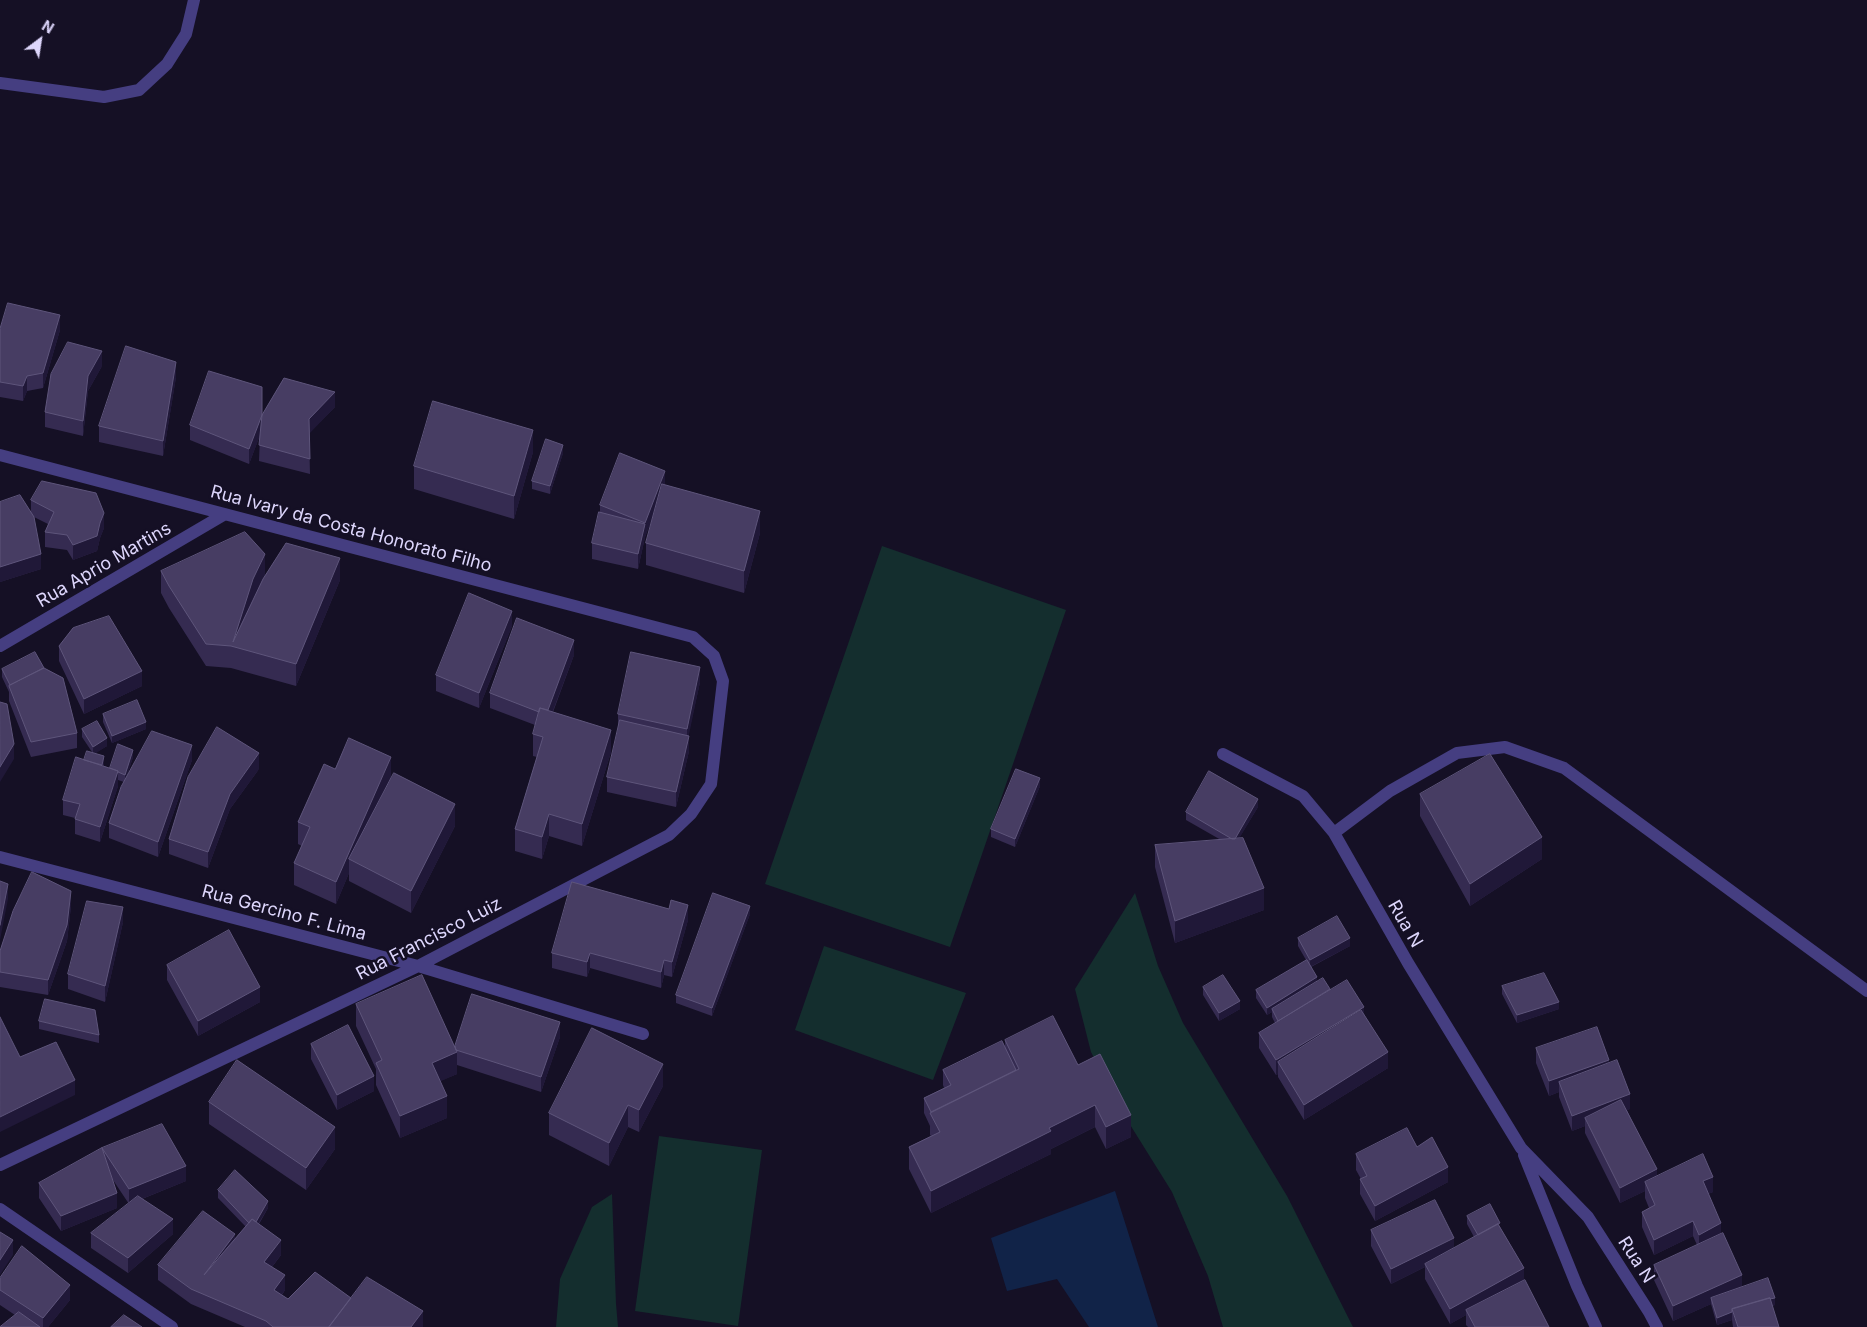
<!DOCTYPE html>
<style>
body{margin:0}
#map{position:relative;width:1867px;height:1327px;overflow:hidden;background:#151025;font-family:Inter,sans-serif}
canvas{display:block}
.north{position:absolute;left:15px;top:15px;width:50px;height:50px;-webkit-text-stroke:4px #151025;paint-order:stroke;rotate:31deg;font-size:14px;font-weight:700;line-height:20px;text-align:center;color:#ddd6fc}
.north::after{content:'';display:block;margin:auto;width:18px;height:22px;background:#ddd6fc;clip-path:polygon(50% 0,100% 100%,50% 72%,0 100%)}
</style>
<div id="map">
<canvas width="1867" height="1327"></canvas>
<div class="north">N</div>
</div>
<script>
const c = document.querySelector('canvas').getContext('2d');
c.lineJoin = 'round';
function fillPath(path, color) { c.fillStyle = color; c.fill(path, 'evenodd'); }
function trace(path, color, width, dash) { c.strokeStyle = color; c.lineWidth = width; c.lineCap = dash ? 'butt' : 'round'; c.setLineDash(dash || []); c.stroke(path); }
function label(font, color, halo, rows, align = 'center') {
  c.font = font + ' Inter,sans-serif'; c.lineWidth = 5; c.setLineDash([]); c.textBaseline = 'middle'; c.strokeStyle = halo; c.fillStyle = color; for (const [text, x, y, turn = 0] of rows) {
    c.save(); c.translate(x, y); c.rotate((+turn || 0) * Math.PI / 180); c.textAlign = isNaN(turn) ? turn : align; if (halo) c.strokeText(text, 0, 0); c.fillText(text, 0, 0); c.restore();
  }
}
fillPath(new Path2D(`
 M882,546l184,64 -116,337 -185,-63z
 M1135,893l23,73 25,57 104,173 66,131h-130l-15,-51 -36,-84 -53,-85 -28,-55 -16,-63z
 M824,946l142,47 -33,87 -138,-50z
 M659,1136l103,14 -24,176 -103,-15z
 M612,1194l4,110 2,23h-62l4,-48 32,-72z`), '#142e2e');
fillPath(new Path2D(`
 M1115,1191l43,136h-69l-32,-48 -50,12 -16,-53z`), '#112348');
trace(new Path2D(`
 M0,83l104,14 35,-7 28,-26 19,-30 8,-34
 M0,455l693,182 21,19 9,25 -12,103 -20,30 -22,21 -251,131 -418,199
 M0,646l225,-132
 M1223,754l80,42 31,37 74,130 113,185 67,69 61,95 8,15
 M1334,833l56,-42 67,-38 48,-6 59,21 303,223
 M0,857l418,109 225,68
 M1524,1155l53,131 19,41
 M0,1209l172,118`), '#453e81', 12);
fillPath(new Path2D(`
 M0,329l60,1 -17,58 -16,3 -4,10 -23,-4z
 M102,366l-14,25 -5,45 -38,-9v-15z
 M176,377l-13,79 -64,-14v-16z
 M335,407l-26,26 1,41 -51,-13 1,-26 -11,29 -59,-24v-15l72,-11z
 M533,452l-19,67 -100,-30v-23z
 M563,453l-13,41 -18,-5v-8z
 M665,485l95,48 -16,60 -98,-28v-22l7,-27 -8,21 -7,32 -46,-10v-16l8,-30v-8z
 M31,500l73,28 -4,10 -3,13 -24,9 -6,-10 -22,-3v-15l3,-8 -14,-7 7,52 -41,13v-80l31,9z
 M161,571l104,5 -4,8 79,-4 -44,106 -65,-18 -25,-2 -37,-58 -8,-15z
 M512,626l-33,82 -43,-17v-16z
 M59,646l83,40 -58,28 -25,-53z
 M574,655l-21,57 58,40 -29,94 -33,-10 -7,23 -27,-8v-22l22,-72 -4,-1v-22l2,-9 -45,-17v-15z
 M2,669l75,64v15l-46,9 -22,-56v-9l-7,-15z
 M700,682l-12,54 1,15 -13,56 -69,-15v-15l11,-48v-15z
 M103,714l43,15 -34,14 -9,-21z
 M82,729l25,17 -12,7 9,11v2l6,2 23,-11 -6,19 65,-16 -34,97 -49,-19v-15l15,-41 -6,-2v6l-18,56 -25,-8v-16l-12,-3v-15l21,-40 8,-8 -10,-15z
 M259,769l-29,40 -22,59 -39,-14v-15z
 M335,769l56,9 64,48 -44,87 -62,-32v-8l-13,31 -42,-19v-22l8,-17 -4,-2v-22z
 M1040,786l-25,61 -24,-10v-8z
 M1420,794l122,65 -72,47 -50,-90z
 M1258,807l-19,31 25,72 -89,33 -20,-76v-22l66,-5 -35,-20v-8z
 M71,906l-4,35 -19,54 -48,-8v-36z
 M750,914l-38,102 -36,-13v-8z
 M688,920l-16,57 -8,-2 -3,13 -71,-20 -3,9 -35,-9v-15z
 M123,922l-18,80 -37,-13v-15z
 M1298,938l52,8 -39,21 6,14 13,8 34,25 24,54 -84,52 -26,-43v-3l-2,1 -17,-27v-15l16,-10 -3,-6v-5l-5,3 -11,-17v-8l50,-30 -8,-14z
 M167,965l93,37 -62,34 -31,-56z
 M1502,986l57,23 -42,14 -15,-29z
 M1203,987l37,22 -21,12 -16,-26z
 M356,1004l99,42 105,-9 -19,55 -84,-27v9l-17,7 7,37 -47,20 -24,-53v-16l-20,-43z
 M39,1021l60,14v8l-60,-14z
 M1005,1040l73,25 53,72 -25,12 -11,-22 -44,22v5l-120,59 -22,-44v-22l22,-11 -1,-1v-9l-6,-13v-15l20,-10 -1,-3v-15l62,-23z
 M311,1044l63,47 -37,19 -26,-51z
 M1536,1048l73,15 21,46 -3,1 30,66 56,16 -5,2 13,40 21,54 33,17 -3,1 7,21h-46l-1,-7 -15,5 -6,-21 -38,17 -19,-41v-15l43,-20 -4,-9 -39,19 -12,-28v-15l7,-4 -4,-10v-7l-25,12 -35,-70v-7l-13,5 -13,-34v-5l-10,4 -13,-33z
 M663,1086l-24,46 -11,-5 -19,39 -60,-31v-22z
 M209,1102l126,47 -29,41 -97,-66z
 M1417,1147l31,35 -73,39 -15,-27v-15h1l-5,-9v-16z
 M102,1148l84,33 -44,18 31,35 -45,39 -37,-25v-15l38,-29 -16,-24 4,28 -56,23 -22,-33v-15z
 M218,1190l50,18 -9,16 22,31 -9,12 13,23 -3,5 6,4 63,-1 72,29h-178l-54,-23 -33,-24v-15l77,-26 11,-12 -28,-29z
 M1467,1216l33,11 24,54 25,46h-81l-2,-2v-10l-16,9 -25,-45v-12l-34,17 -20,-38v-16l83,18 20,-11 -7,-13z
 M0,1278l70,22 -22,27h-48l15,-12 -15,-10z`), '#352b51');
fillPath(new Path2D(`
 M60,315v15l-17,58v-15z
 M102,351v15l-14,25 -5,45v-15l5,-45z
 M176,362v15l-13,79v-15z
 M27,376v15l-4,10v-15z
 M335,392v15l-26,27v-15z
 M262,415v15l-13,34v-15z
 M533,430v22l-19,67v-23z
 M563,445v8l-13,41v-8z
 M665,471v15l-20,51 -7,32v-15l7,-31z
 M760,511v22l-16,60v-22z
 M104,513v15l-4,10 -3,13 -24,9v-15l27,-22z
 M41,554v15l-41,13v-15z
 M265,554v22l-32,66 20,-63z
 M340,558v22l-44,106v-22z
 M512,611v15l-33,82v-15z
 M574,640v15l-28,74v-15z
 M700,667v15l-13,62v-15z
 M142,671v15l-58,28v-15z
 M146,722v7l-34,14v-7z
 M611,730v22l-29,94v-22z
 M689,736v15l-13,56v-15z
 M107,738v8l-14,9v-8z
 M14,744v15l-14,23v-15z
 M192,745v15l-34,97v-15z
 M133,750v7l-8,25v-7z
 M259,753v16l-29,40 -22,59v-16l22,-58z
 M104,756v8l-3,11v-8z
 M391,757v22l-42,80v14l-13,31v-22z
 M118,771v15l-18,56v-15z
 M1040,778v8l-25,61v-8z
 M1258,799v8l-24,40v-7z
 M455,804v22l-44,87v-22z
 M549,814v22l-7,23v-22z
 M1542,837v22l-72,47v-22z
 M8,884v15l-8,41v-15z
 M1264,888v22l-89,33v-22z
 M71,891v15l-4,35 -19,54v-15z
 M688,905v15l-16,57v-15z
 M750,906v8l-38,102v-8z
 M123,907v15l-18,80v-16z
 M1350,938v8l-40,21v-7z
 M590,953v15l-3,9v-15z
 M664,960v15l-3,13v-16z
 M1317,977v8l-45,24v3l-5,3v-7z
 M260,987v15l-62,34v-15z
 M1240,1001v8l-21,12v-8z
 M1559,1002v7l-42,14v-8z
 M1364,1007v15l-86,40v12l-2,1v-15z
 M560,1022v15l-19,55v-15z
 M457,1052v22l-25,11v-22z
 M1388,1052v16l-84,52v-15z
 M1609,1060v15l-50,7v10l-10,4v-15z
 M663,1064v22l-24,46v-22z
 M374,1076v15l-37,19v-15z
 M75,1080v15l-75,37v-15z
 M1630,1094v15l-42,16 -3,-7v8l-13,5v-15z
 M447,1096v22l-47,20v-22z
 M628,1105v22l-19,39v-23z
 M1095,1105v22l-44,22v5l-120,59v-22l118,-63z
 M1131,1115v22l-25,12v-22z
 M335,1127v22l-29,41v-22z
 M186,1166v15l-57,23v-15z
 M1448,1167v15l-73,39v-15z
 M1657,1169v15l-12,-2v9l-25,12v-15z
 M1713,1177v15l-10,4v-15z
 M117,1193v15l-56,23v-15z
 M268,1201v7l-16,26v-7z
 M173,1219v15l-45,39v-15z
 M1693,1221v15l-39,19v-15z
 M1721,1223v16l-22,11v-15z
 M235,1234v15l-31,26z
 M1454,1238v15l-29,11v3l-34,17v-15z
 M13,1240v15l-13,20v-15z
 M281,1240v15l-17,22v-15z
 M1524,1268v15l-58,27v5l-16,9v-15z
 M285,1275v15l-11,15v-15z
 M1742,1275v15l-31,8v6l-38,17v-15z
 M70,1285v15l-22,27h-5v-9z
 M1775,1298v7l-40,14 -2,-7z
 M423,1311v16h-12z
 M1732,1312v8l-15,5v-7z`), '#201838');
const building = new Path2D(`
 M8,303l52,12 -17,58 -16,3 -4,10 -23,-4v-53z
 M68,342l34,9 -14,25 -5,45 -38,-9 6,-38z
 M126,346l50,16 -13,79 -64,-15z
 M209,371l53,16v28l22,-37 51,14 -26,27 1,40 -51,-14 3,-30 -13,34 -59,-24z
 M433,401l100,29 -19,66 -100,-30z
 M546,439l17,6 -13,41 -18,-5z
 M620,453l45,18 -20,52 -45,-18z
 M42,481l54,12 8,20 -4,10 -3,13 -24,9 -6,-10 -22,-3 9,-20 -23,-12z
 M662,484l98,27 -16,60 -98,-28z
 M20,495l14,22 7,37 -41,13v-65z
 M599,512l46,12 -7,30 -46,-11z
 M245,532l20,22 -12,25 -20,63 30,-63 23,-36 54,15 -44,106 -65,-18 -25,-2 -37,-58 -8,-15z
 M469,593l43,18 -33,82 -43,-18z
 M109,616l33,55 -58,28 -25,-53 14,-18z
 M517,618l57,22 -26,70 -8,-2 -1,4 -49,-19z
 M35,652l9,16 -34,17 -8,-16z
 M631,652l69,15 -13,62 -69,-15z
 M44,668l19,10 14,55 -46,9 -22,-56z
 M137,700l9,22 -34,14 -9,-22z
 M0,702l7,2 7,40 -14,23z
 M540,708l71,22 -29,94 -33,-10 -7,23 -27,-8 28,-92 -10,-3z
 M620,720l69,16 -13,56 -69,-15z
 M97,721l10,17 -14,9 -11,-18z
 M217,727l42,26 -29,41 -22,58 -39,-13 19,-62z
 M152,731l40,14 -34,97 -49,-19 12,-36z
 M349,738l42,19 -55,125 -42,-19 16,-36 -12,-5 26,-58 11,5z
 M118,744l15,6 -8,25 -7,-3v-1l-8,-3z
 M87,751l17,5 -2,9 -18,-5z
 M1490,754l52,83 -72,47 -50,-90z
 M76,757l42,14 -18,56 -25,-8 5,-15 -17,-4z
 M1016,769l24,9 -25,61 -24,-10z
 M1209,771l49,28 -23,40h-3l-46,-27z
 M394,773l61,31 -44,87 -62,-32z
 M1243,838l21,50 -89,33 -20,-76z
 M32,872l39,19 -4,34 -19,55 -48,-8v-21l13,-40z
 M0,881l8,3 -8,41z
 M572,882l97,27 2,-9 17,5 -16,57 -8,-2 -3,12 -71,-19 -3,9 -35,-9z
 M713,893l37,13 -38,102 -36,-13z
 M87,901l36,6 -18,79 -37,-12z
 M1337,916l13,22 -40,22 -12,-22z
 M229,930l31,57 -62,34 -31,-56z
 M1307,960l10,17 -50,31 -11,-18z
 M1544,973l15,29 -42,13 -15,-29z
 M422,975l35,77 -25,11 15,33 -47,20 -24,-53 6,-3 -26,-56z
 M1223,975l17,26 -21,12 -16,-26z
 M1323,978l7,11 -52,32 -6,-12z
 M1347,980l17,27 -88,53 -17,-27z
 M472,994l88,28 -19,55 -85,-27 -1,-4z
 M45,999l50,11 4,25 -60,-14z
 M1361,1010l27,42 -84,53 -26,-43z
 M1053,1016l25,49 22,-11 31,61 -25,12 -11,-22 -46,23 2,3 -120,60 -22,-44 31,-15 -10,-19 89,-44 -14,-29z
 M0,1017l20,40 36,-15 19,38 -75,37z
 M348,1025l26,51 -37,19 -26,-51z
 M1597,1027l12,33 -60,21 -13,-33z
 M592,1028l71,36 -24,46 -11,-5 -19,38 -60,-30z
 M1002,1041l14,29 -85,42 -7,-14 27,-13 -8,-15z
 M237,1060l98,67 -29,41 -97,-66z
 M1617,1060l13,34 -58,22 -13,-34z
 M1621,1100l36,69 -37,19 -35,-70z
 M162,1124l24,42 -57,23 -27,-41z
 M1407,1128l10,19 15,-10 16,30 -73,39 -15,-27 7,-3 -11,-22z
 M102,1148l15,45 -56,23 -22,-33z
 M1703,1154l10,23 -10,4 18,42 -22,12 -6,-14 -39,19 -12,-28 13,-7 -10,-23z
 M235,1170l33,31 -12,21 -4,-3 -3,4 -31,-33z
 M138,1196l35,23 -45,39 -37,-25z
 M1435,1200l19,38 -63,31 -20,-39z
 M1490,1204l10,19 -22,12 -11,-19z
 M203,1211l32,23 -31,41 48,-56 29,21 -17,22 21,13 -11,15 14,9 27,-27 36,26 -22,29h-56l-7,-6 -75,-32 -33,-24z
 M1498,1224l26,44 -74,41 -25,-45z
 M0,1232l13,8 -13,20z
 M1723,1233l19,42 -69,31 -19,-41z
 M22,1246l48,39 -27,33 -43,-28v-12z
 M367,1277l56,34 -12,16h-82z
 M1768,1278l7,20 -5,1v-1l-38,11v3l-15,6 -6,-20z
 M1525,1280l24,47h-74l-9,-17z
 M1770,1298l9,29h-41l-6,-18z
 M19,1312l21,15h-40z
 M124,1315l18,12h-31z`);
fillPath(building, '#473d63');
trace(building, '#5e557b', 1);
label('18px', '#ddd6fc', '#151025', [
 ["Rua Ivary da Costa Honorato Filho",351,529,15],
 ["Rua Aprio Martins",104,565,-30],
 ["Rua Gercino F. Lima",284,913,15],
 ["Rua N",1405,924,60],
 ["Rua Francisco Luiz",429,939,-27],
 ["Rua N",1636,1260,57]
]);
</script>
